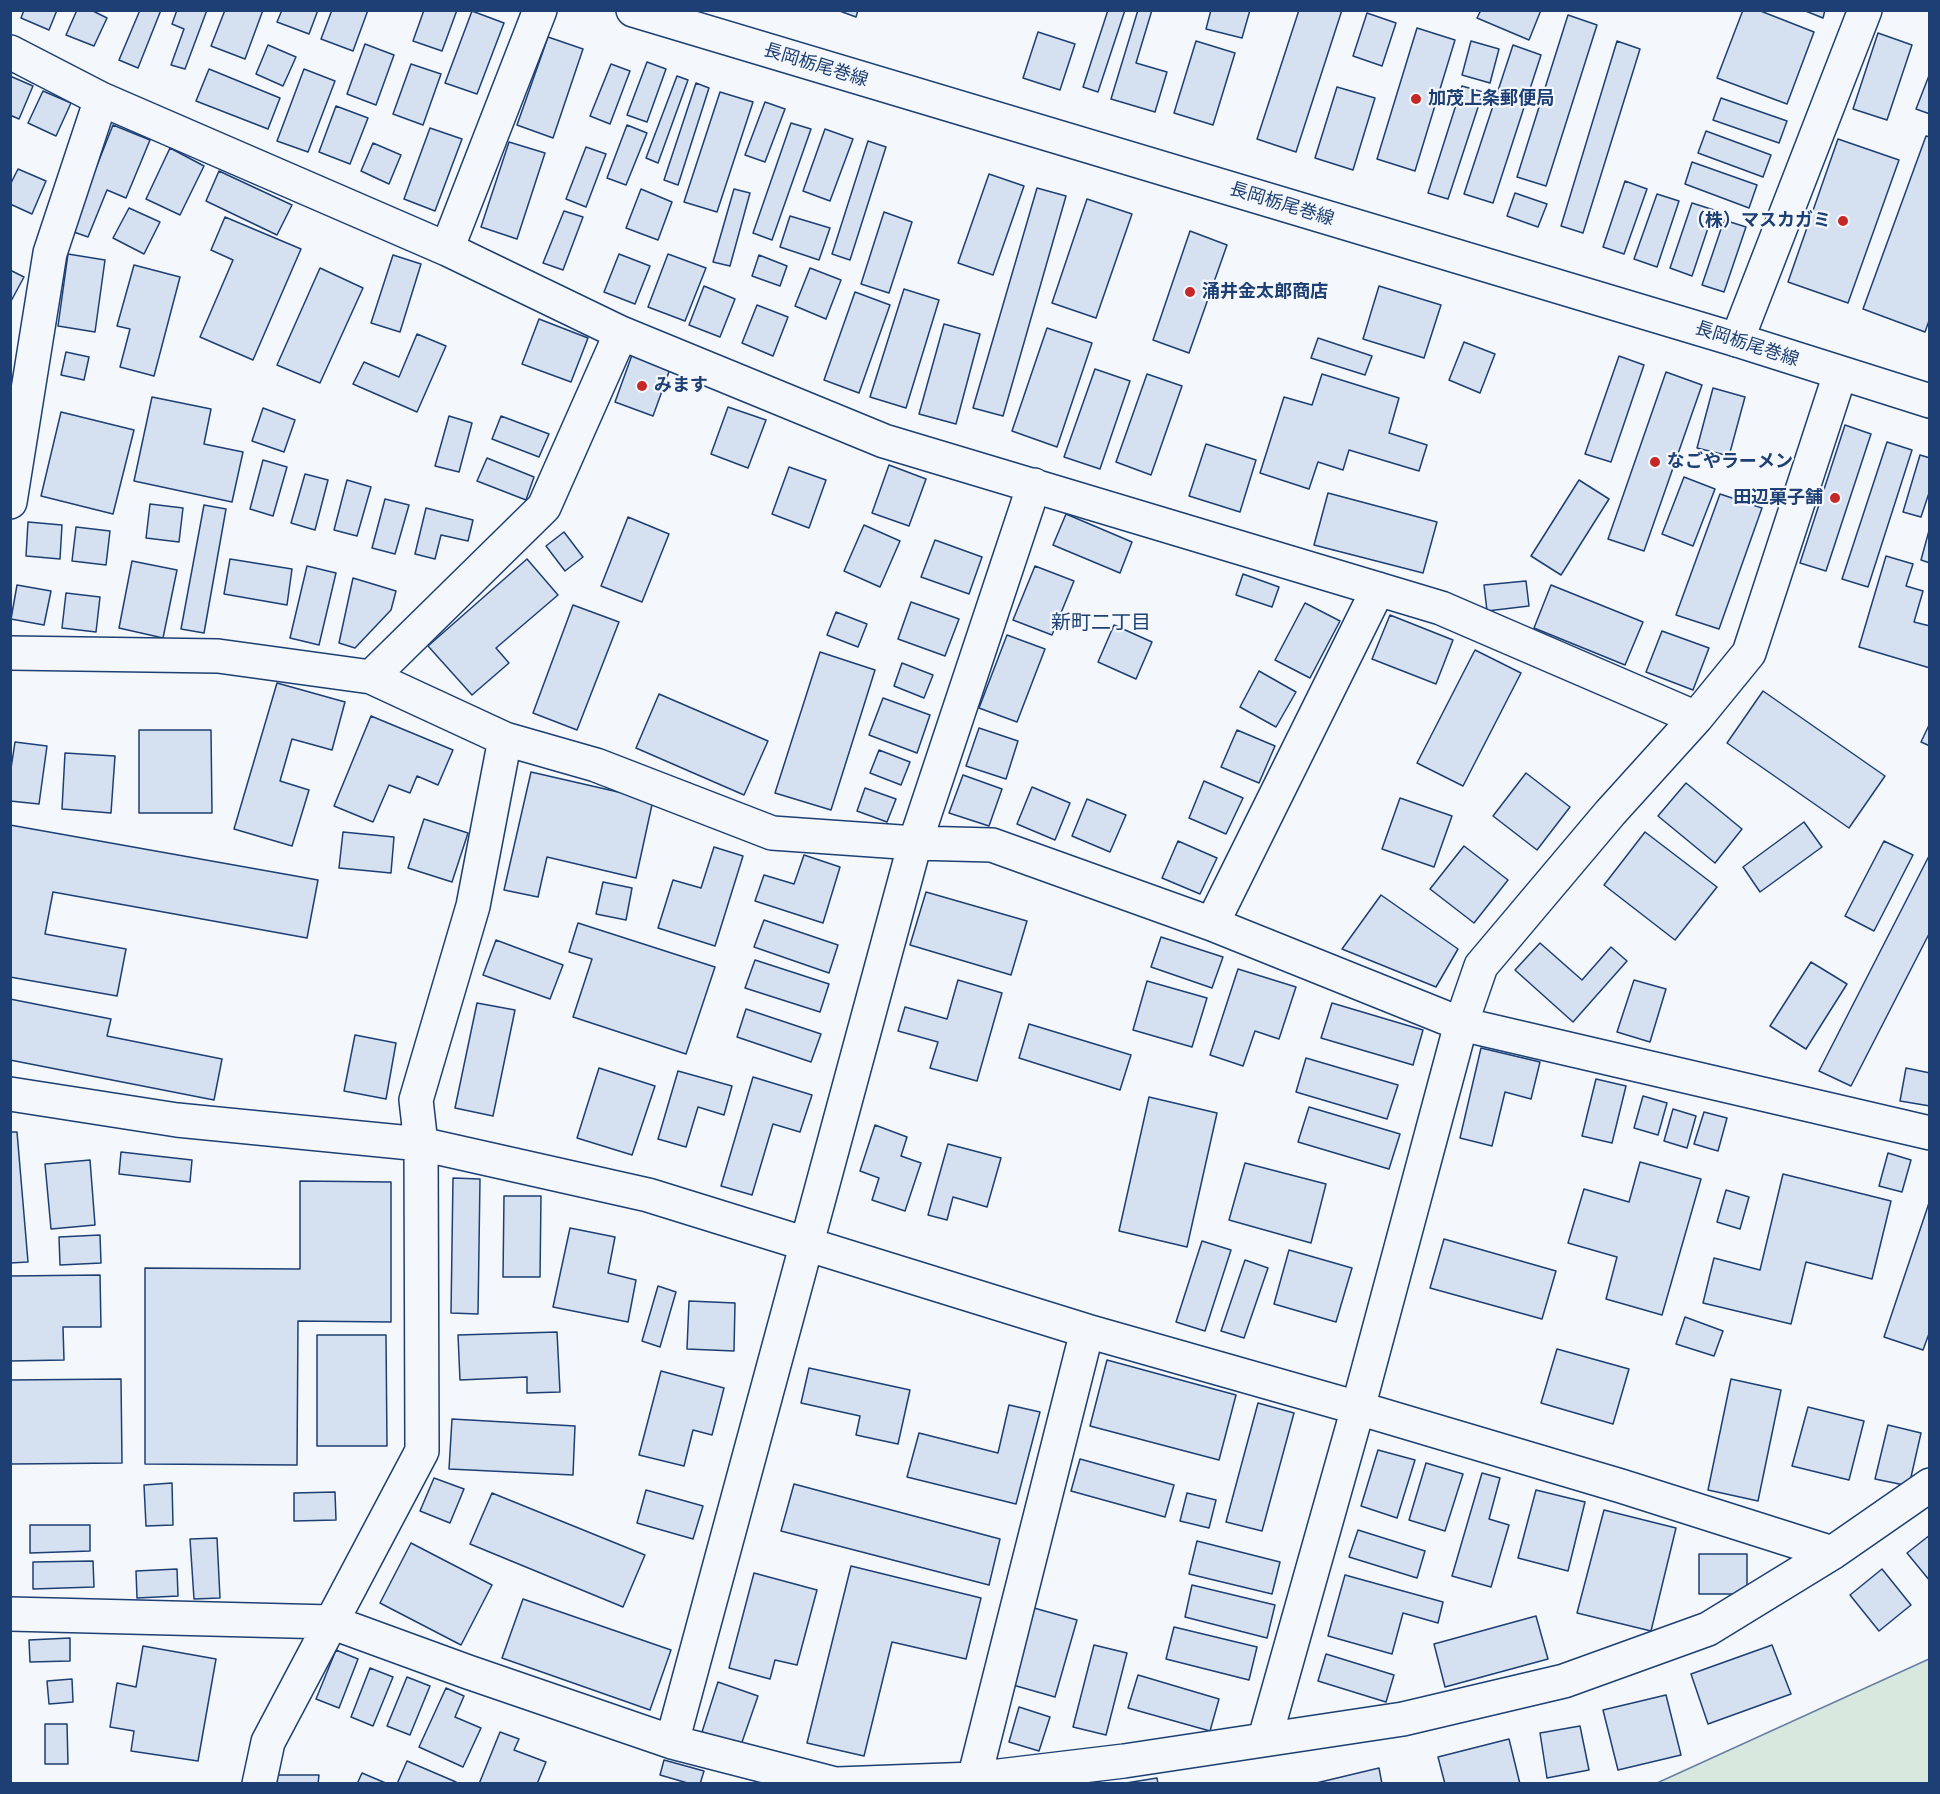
<!DOCTYPE html>
<meta charset="utf-8">
<style>
body{margin:0}
#map{position:relative;width:1940px;height:1794px;overflow:hidden;background:#f4f7fb;font-family:Quicksand,sans-serif}
canvas{display:block}
.frame{position:absolute;inset:0;border:12px solid #1d3f73;pointer-events:none}
</style>
<div id="map">
<canvas width="1940" height="1794"></canvas>
<div class="frame"></div>
</div>
<script>
const c = document.querySelector('canvas').getContext('2d');
c.lineJoin = 'round';
function fillPath(path, color) { c.fillStyle = color; c.fill(path, 'evenodd'); }
function trace(path, color, width, dash) { c.strokeStyle = color; c.lineWidth = width; c.lineCap = dash ? 'butt' : 'round'; c.setLineDash(dash || []); c.stroke(path); }
function label(font, color, halo, rows, align = 'center') {
  c.font = font + ' Quicksand,"Noto Sans JP",sans-serif'; c.lineWidth = 4.5; c.setLineDash([]); c.textBaseline = 'middle'; c.strokeStyle = halo; c.fillStyle = color; for (const [text, x, y, turn = 0] of rows) {
    c.save(); c.translate(x, y); c.rotate((+turn || 0) * Math.PI / 180); c.textAlign = isNaN(turn) ? turn : align; if (halo) c.strokeText(text, 0, 0); c.fillText(text, 0, 0); c.restore();
  }
}
const green = new Path2D(`
 M1929,1659v124h-272z`);
fillPath(green, '#d7e8df');
trace(green, '#687fa3', 1.5);
const building = new Path2D(`
 M24,10h33l-8,20 -28,-12z
 M77,10h14l16,8 -13,28 -28,-11z
 M140,10h21l-23,58 -19,-8z
 M177,10h30l-22,59 -14,-4 13,-36 -12,-5z
 M225,10h38l-18,49 -34,-13z
 M282,10h36l-9,24 -32,-12z
 M332,10h36l-15,41 -32,-12z
 M424,10h33l-15,41 -29,-10z
 M837,10h21l-2,7z
 M1108,10h17l-27,82 -15,-5z
 M1138,10h14l-16,53 31,9 -12,40 -44,-13z
 M1211,10h39l-8,28 -36,-9z
 M1299,10h43l-46,142 -39,-13z
 M1481,10h60l-12,30 -52,-22z
 M1743,10h15l56,22 -27,72 -70,-26z
 M1803,10h22l-2,8z
 M472,11l32,12 -27,71 -32,-11z
 M1367,13l29,10 -14,43 -29,-10z
 M1568,15l29,10 -51,161 -29,-9z
 M1417,28l38,12 -40,131 -38,-12z
 M1038,32l37,12 -15,46 -37,-12z
 M1878,33l34,12 -25,75 -34,-11z
 M548,37l35,12 -30,89 -36,-13z
 M1196,41l39,12 -22,72 -39,-12z
 M1471,41l28,8 -9,34 -28,-8z
 M1617,41l23,8 -57,184 -22,-7z
 M365,44l29,11 -18,50 -29,-11z
 M268,45l28,12 -13,29 -27,-12z
 M1513,45l28,10 -48,148 -29,-9z
 M647,62l19,7 -19,53 -20,-7z
 M411,64l30,10 -18,51 -30,-11z
 M611,64l19,7 -20,53 -20,-8z
 M209,69l71,29 -12,31 -72,-28z
 M304,69l31,12 -27,71 -31,-11z
 M1930,73v41l-14,-5z
 M10,76l23,10 -14,33 -9,-4z
 M677,76l11,4 -30,83 -12,-5z
 M696,83l13,5 -31,97 -14,-5z
 M1462,86l21,6 -35,107 -20,-6z
 M1337,87l38,11 -22,72 -38,-12z
 M43,91l28,12 -15,33 -28,-13z
 M720,92l33,10 -36,110 -33,-10z
 M1721,98l66,23 -8,22 -66,-23z
 M765,102l20,7 -20,53 -20,-7z
 M336,106l32,12 -18,46 -31,-12z
 M791,123l20,6 -39,111 -19,-7z
 M113,125l37,15 -24,58 -19,-8 -19,47 -17,-6z
 M627,125l20,8 -21,52 -19,-7z
 M430,128l32,11 -27,72 -31,-12z
 M825,129l28,10 -23,62 -27,-10z
 M1706,131l65,24 -8,22 -65,-24z
 M1926,136l4,1v181l-5,14 -62,-23z
 M1838,139l61,21 -51,143 -60,-21z
 M868,141l18,6 -36,113 -18,-6z
 M509,142l36,11 -28,86 -36,-12z
 M373,143l28,12 -12,29 -28,-13z
 M586,147l20,7 -20,53 -20,-8z
 M170,148l34,18 -24,49 -34,-16z
 M1692,162l65,23 -8,23 -64,-24z
 M18,169l28,12 -14,33 -22,-10v-19z
 M219,171l73,34 -15,30 -71,-34z
 M989,174l35,12 -31,89 -35,-12z
 M1625,181l22,8 -23,65 -21,-7z
 M1037,188l29,8 -63,220 -30,-8z
 M641,189l31,13 -14,38 -32,-12z
 M734,189l16,4 -20,73 -17,-4z
 M1515,193l32,11 -9,23 -31,-11z
 M1657,194l22,7 -22,66 -23,-8z
 M1087,199l45,15 -36,104 -44,-15z
 M1692,203l22,7 -22,66 -22,-8z
 M129,208l31,14 -16,32 -31,-16z
 M564,211l19,6 -20,53 -20,-7z
 M884,212l28,10 -23,71 -28,-9z
 M790,216l40,12 -11,32 -39,-13z
 M225,217l76,32 -48,111 -53,-23 33,-77 -22,-10z
 M1724,220l22,7 -22,65 -22,-7z
 M1190,231l37,14 -38,108 -36,-13z
 M68,254l37,6 -10,72 -37,-6z
 M619,254l31,12 -15,38 -31,-12z
 M668,254l38,14 -21,53 -37,-14z
 M393,255l28,9 -21,68 -29,-9z
 M759,255l28,11 -7,20 -28,-10z
 M134,265l46,12 -26,99 -34,-9 10,-38 -13,-3z
 M320,268l43,20 -43,95 -43,-18z
 M810,268l31,12 -15,39 -31,-13z
 M10,270l14,7 -14,26z
 M704,286l31,13 -15,38 -31,-12z
 M1379,286l62,19 -17,53 -61,-19z
 M904,289l35,11 -33,108 -36,-11z
 M855,292l35,13 -31,88 -35,-13z
 M757,305l31,12 -15,39 -31,-13z
 M539,319l49,19 -17,44 -49,-18z
 M944,324l36,10 -24,90 -37,-10z
 M1047,328l45,15 -35,104 -45,-16z
 M417,334l29,12 -29,66 -64,-28 11,-22 35,15z
 M1318,338l54,18 -7,19 -54,-17z
 M1464,342l31,12 -15,39 -31,-13z
 M66,352l23,5 -5,23 -23,-5z
 M632,355l38,14 -17,47 -38,-14z
 M1619,356l25,9 -33,97 -26,-8z
 M1095,369l35,12 -30,88 -36,-12z
 M1666,372l36,13 -58,166 -36,-12z
 M1147,374l35,12 -31,89 -35,-13z
 M1322,374l77,24 -10,35 38,12 -8,26 -70,-21 -6,20 -25,-8 -9,27 -49,-16 24,-76 28,8z
 M1713,388l32,9 -16,59 -32,-8z
 M152,397l59,12 -7,35 39,8 -11,50 -98,-21z
 M728,407l38,13 -18,48 -37,-14z
 M263,408l32,12 -11,32 -32,-11z
 M61,412l73,18 -21,84 -72,-18z
 M449,416l23,7 -13,49 -24,-6z
 M501,416l48,18 -10,23 -47,-18z
 M1845,425l26,9 -45,137 -26,-8z
 M1887,442l25,8 -44,137 -26,-8z
 M1206,444l50,16 -16,52 -51,-16z
 M1920,455l10,3v32l-9,27 -18,-5z
 M487,458l47,19 -8,23 -49,-19z
 M263,460l24,7 -14,49 -23,-7z
 M889,465l37,14 -17,47 -37,-13z
 M789,467l37,13 -17,48 -37,-14z
 M305,474l23,6 -13,50 -24,-7z
 M1684,477l31,12 -22,57 -31,-12z
 M347,480l24,7 -14,49 -23,-6z
 M1579,480l30,19 -48,76 -30,-19z
 M1328,493l109,29 -14,51 -109,-28z
 M1720,494l42,14 -43,121 -43,-14z
 M385,499l24,6 -14,49 -23,-6z
 M150,504l33,4 -4,34 -33,-4z
 M204,505l22,4 -22,124 -23,-4z
 M426,508l47,12 -5,21 -27,-6 -6,24 -20,-5z
 M1066,514l66,28 -12,31 -67,-28z
 M628,517l41,17 -27,68 -41,-16z
 M28,522l34,3 -2,34 -34,-3z
 M864,525l36,16 -20,46 -36,-16z
 M76,527l34,4 -4,34 -34,-4z
 M1930,527v36l-9,-3z
 M564,532l19,25 -18,14 -19,-25z
 M935,540l47,17 -13,37 -48,-17z
 M1886,556l27,8 -7,22 17,5 -9,31 16,4v42l-71,-21z
 M230,559l62,10 -5,36 -63,-11z
 M527,559l31,36 -62,53 13,15 -37,32 -44,-49z
 M132,561l45,9 -14,68 -44,-10z
 M307,566l29,7 -17,72 -29,-7z
 M1035,566l39,15 -22,54 -39,-15z
 M1243,574l36,13 -7,20 -36,-12z
 M353,578l43,13 -5,19 -36,38 -16,-5z
 M1526,581l3,25 -42,5 -3,-26z
 M17,585l34,6 -7,34 -33,-6z
 M1551,585l92,37 -18,43 -91,-37z
 M66,593l34,4 -4,35 -34,-4z
 M911,602l48,17 -14,37 -47,-17z
 M1305,603l35,18 -30,57 -35,-18z
 M573,605l46,17 -42,108 -44,-17z
 M836,612l31,12 -9,23 -31,-12z
 M1390,615l63,25 -17,44 -64,-25z
 M1114,625l38,17 -16,37 -38,-17z
 M1662,631l47,17 -16,42 -47,-18z
 M1007,635l38,14 -28,73 -38,-14z
 M1475,650l46,23 -58,113 -46,-23z
 M820,652l55,18 -44,140 -56,-17z
 M902,663l31,12 -9,23 -30,-12z
 M1259,671l37,21 -20,35 -36,-20z
 M277,683l68,19 -13,48 -40,-11 -12,42 29,9 -17,56 -58,-17z
 M1763,691l122,85 -36,52 -122,-85z
 M659,694l109,47 -24,54 -108,-47z
 M883,698l47,17 -13,38 -48,-18z
 M371,716l82,34 -15,35 -21,-9 -7,17 -21,-8 -16,37 -39,-16z
 M1930,723v23l-9,-4z
 M979,728l39,13 -12,38 -40,-13z
 M139,730h72l1,83h-73z
 M1237,730l38,16 -16,37 -38,-16z
 M15,742l32,4 -8,58 -29,-3v-26z
 M879,750l31,12 -9,23 -31,-12z
 M65,753l50,3 -4,57 -49,-4z
 M531,772l122,28 -17,78 -89,-21 -9,40 -34,-7z
 M1526,773l44,34 -33,43 -44,-34z
 M963,775l39,14 -13,37 -40,-13z
 M1204,781l39,17 -17,36 -37,-16z
 M1686,783l56,46 -27,34 -57,-47z
 M1032,787l38,16 -15,37 -38,-16z
 M865,788l31,11 -9,23 -30,-11z
 M1400,798l52,18 -18,51 -52,-18z
 M1087,799l39,16 -16,37 -38,-16z
 M424,819l44,14 -16,49 -44,-14z
 M1804,822l18,25 -62,45 -17,-25z
 M10,825l308,55 -11,58 -254,-46 -8,42 81,15 -9,47 -107,-19z
 M343,832l51,5 -3,36 -52,-5z
 M1645,832l72,55 -42,53 -71,-55z
 M1178,841l39,17 -17,36 -38,-16z
 M1884,841l29,14 -39,76 -29,-15z
 M1464,846l44,34 -34,43 -44,-34z
 M714,847l29,9 -28,90 -57,-18 15,-48 28,8z
 M1930,854v78l-79,154 -32,-15z
 M804,855l36,12 -17,56 -68,-22 9,-26 30,9z
 M603,882l29,6 -6,32 -30,-6z
 M926,892l101,29 -16,54 -101,-30z
 M1381,895l77,54 -22,38 -94,-38z
 M764,920l74,25 -9,28 -75,-26z
 M578,923l137,44 -29,87 -113,-37 19,-58 -23,-7z
 M1161,937l62,20 -11,31 -61,-21z
 M496,940l67,25 -13,34 -67,-24z
 M1540,943l42,37 29,-33 16,14 -54,61 -58,-52z
 M755,960l74,24 -9,28 -75,-24z
 M1811,962l36,22 -41,65 -36,-23z
 M1238,969l58,18 -17,52 -24,-8 -12,35 -33,-11z
 M958,980l44,13 -25,88 -47,-13 8,-26 -40,-11 7,-24 42,12z
 M1634,980l32,9 -16,53 -33,-10z
 M1147,981l60,17 -15,49 -59,-17z
 M10,999l101,20 -4,17 115,23 -8,41 -204,-40z
 M477,1003l38,7 -22,106 -38,-8z
 M1332,1003l91,27 -10,35 -92,-27z
 M746,1009l75,25 -10,28 -74,-25z
 M1029,1024l102,31 -11,35 -101,-32z
 M355,1035l41,8 -10,56 -42,-8z
 M1481,1048l59,14 -9,37 -26,-7 -13,54 -32,-8z
 M1306,1058l92,27 -11,34 -91,-27z
 M599,1068l56,18 -23,69 -55,-17z
 M1906,1068l24,5v33l-30,-5z
 M678,1071l54,15 -8,29 -26,-8 -12,40 -28,-8z
 M753,1077l59,18 -12,37 -27,-8 -21,71 -31,-9z
 M1596,1079l30,7 -14,57 -30,-7z
 M1643,1096l24,7 -9,32 -24,-7z
 M1149,1097l68,16 -30,134 -68,-16z
 M1309,1107l91,27 -11,35 -91,-27z
 M1673,1109l23,7 -9,32 -23,-7z
 M1704,1112l23,6 -9,33 -24,-7z
 M875,1125l32,12 -6,19 20,7 -16,48 -33,-11 7,-22 -19,-7z
 M10,1132h7l11,130 -18,1z
 M948,1144l53,14 -14,49 -34,-10 -6,23 -19,-5z
 M121,1152l71,8 -2,22 -71,-8z
 M1888,1153l23,7 -9,32 -23,-6z
 M90,1160l5,65 -44,4 -6,-65z
 M1640,1162l61,17 -39,136 -56,-16 11,-42 -49,-14 16,-54 45,13z
 M1245,1163l81,21 -15,59 -82,-23z
 M1783,1174l108,27 -19,78 -66,-17 -15,62 -88,-21 11,-45 46,12z
 M453,1178l27,1 -2,135 -27,-1z
 M300,1181l91,1v140l-93,-1 -1,144 -152,-1v-196l155,1z
 M1726,1190l23,7 -9,32 -23,-7z
 M504,1196h37l-1,81h-37z
 M1930,1200v131l-7,19 -39,-13z
 M570,1228l45,9 -7,36 28,7 -8,42 -75,-15z
 M100,1235l1,28 -41,2 -1,-28z
 M1444,1239l112,32 -14,48 -112,-31z
 M1202,1241l29,9 -26,81 -29,-9z
 M1289,1250l63,18 -16,54 -62,-18z
 M1245,1260l23,8 -24,70 -23,-7z
 M100,1275l1,52h-38l1,33 -54,1v-85z
 M658,1286l18,6 -16,55 -18,-6z
 M689,1301l46,2 -1,48 -47,-2z
 M1685,1317l38,14 -9,25 -38,-12z
 M557,1332l3,60 -33,1v-16l-67,3 -2,-45z
 M317,1335h69l1,111h-70z
 M1557,1349l72,20 -16,55 -72,-21z
 M1107,1360l129,35 -17,65 -129,-34z
 M809,1368l101,22 -12,54 -42,-9 4,-19 -59,-13z
 M661,1371l63,17 -12,47 -19,-5 -9,36 -45,-11z
 M121,1379l1,84 -111,1 -1,-84z
 M1731,1379l50,11 -23,111 -50,-11z
 M1258,1403l36,10 -32,118 -36,-9z
 M1009,1405l31,7 -24,92 -109,-27 12,-44 79,20z
 M1808,1407l56,14 -15,59 -57,-14z
 M452,1419l123,7 -2,49 -124,-6z
 M1888,1425l33,8 -12,53 -34,-7z
 M1378,1450l37,10 -18,58 -36,-12z
 M1080,1459l94,26 -9,32 -94,-26z
 M1426,1463l37,11 -18,57 -36,-11z
 M1482,1473l18,5 -11,41 20,6 -18,62 -39,-11z
 M434,1478l30,11 -14,34 -30,-12z
 M172,1483l1,42 -27,1 -2,-41z
 M794,1484l206,55 -11,46 -208,-54z
 M646,1490l57,16 -10,33 -56,-16z
 M1536,1490l49,12 -17,69 -50,-13z
 M335,1492l1,28 -42,1v-28z
 M492,1493l153,62 -22,52 -153,-63z
 M1187,1493l29,7 -7,28 -29,-7z
 M1604,1510l72,18 -25,103 -74,-18z
 M30,1525h60v26l-60,2z
 M1358,1530l67,21 -8,27 -68,-21z
 M1930,1535v46l-23,-28z
 M217,1538l3,60 -26,1 -4,-60z
 M1197,1541l83,21 -8,32 -83,-20z
 M411,1543l81,42 -31,60 -81,-42z
 M1699,1554h48v40h-48z
 M93,1561l1,26 -61,2v-27z
 M851,1566l130,32 -15,61 -74,-17 -28,114 -57,-13z
 M177,1569l1,27 -41,2 -1,-27z
 M1882,1569l29,36 -32,26 -29,-36z
 M754,1573l63,17 -20,75 -22,-5 -5,19 -41,-11z
 M1345,1575l98,27 -5,21 -35,-10 -11,41 -64,-18z
 M1192,1585l83,20 -8,33 -82,-21z
 M523,1599l148,51 -21,60 -148,-52z
 M1034,1608l43,12 -22,77 -42,-12z
 M1536,1616l12,43 -103,28 -11,-43z
 M1174,1627l83,20 -8,33 -83,-21z
 M70,1638v23l-40,1 -1,-22z
 M1094,1645l33,8 -21,82 -33,-8z
 M1772,1645l19,49 -83,30 -17,-50z
 M143,1646l73,13 -18,102 -67,-10 3,-20 -24,-4 7,-44 19,4z
 M336,1650l22,9 -19,49 -23,-9z
 M1326,1654l68,21 -8,27 -68,-21z
 M370,1668l23,9 -20,49 -22,-9z
 M1138,1675l81,24 -9,32 -82,-23z
 M407,1677l23,9 -20,49 -23,-9z
 M72,1679l1,23 -24,2 -2,-23z
 M718,1682l40,14 -17,49 -39,-13z
 M446,1688l18,8 -9,21 26,11 -18,39 -44,-20z
 M1666,1695l15,60 -63,15 -15,-60z
 M1019,1707l31,10 -11,34 -30,-9z
 M45,1724h22l1,40h-23z
 M1580,1726l9,44 -42,8 -7,-45z
 M500,1732l19,7 -5,11 32,12 -9,22h-58z
 M1509,1739l11,45h-75l-7,-27z
 M664,1760l40,11 -4,13h-9l-31,-9z
 M407,1761l49,21v2h-59z
 M1379,1768l3,16h-70z
 M362,1773l26,11h-31z
 M277,1775h42l-1,9h-41z
 M1157,1778l1,6h-38z`);
fillPath(building, '#d5e0f0');
trace(building, '#1d3f73', 1.5);
const minor = new Path2D(`
 M10,52l91,47 346,150 174,84 263,108 557,167 255,110
 M447,249l93,-239
 M1737,340l128,-330
 M10,502l40,-249 51,-154
 M10,653l208,3 153,21 134,62 91,26 176,68 143,10 77,2 220,79 249,100 469,109
 M371,677l173,-170 77,-174
 M1212,924l166,-335
 M10,1094l167,26 244,24 227,51 439,136 271,77 263,78 211,67
 M10,1614l321,8 137,50 204,70 163,42
 M1265,1738l93,-330 103,-384 20,-58 129,-153 86,-95 53,-65 91,-279
 M672,1742l243,-899 119,-358
 M974,1779l113,-448
 M259,1784l9,-42 154,-291 -1,-307 -5,-44 57,-194 32,-167
 M837,1784l137,-5 150,-18 279,-42 161,-38 144,-52 124,-76 98,-68`);
const major = new Path2D(`
 M633,10l1104,330 193,61`);
trace(minor, '#1d3f73', 36);
trace(major, '#1d3f73', 36);
trace(minor, '#f4f7fb', 33);
trace(major, '#f4f7fb', 33);
for (const [x, y, r, color] of [
 [1416,99,6,"#c62828"],
 [1843,221,6,"#c62828"],
 [1190,292,6,"#c62828"],
 [642,386,6,"#c62828"],
 [1655,462,6,"#c62828"],
 [1835,498,6,"#c62828"]
]) { const dot = new Path2D(); dot.arc(x, y, r, 0, 2 * Math.PI); c.fillStyle = color; c.fill(dot); trace(dot, '#f4f7fb', 2); }
label('18px', '#1d3f73', '#f4f7fb', [
 ["長岡栃尾巻線",816,65,17],
 ["長岡栃尾巻線",1282,204,17],
 ["長岡栃尾巻線",1747,344,18]
]);
label('bold 18px', '#1d3f73', '#f4f7fb', [
 ["加茂上条郵便局",1428,99],
 ["（株）マスカガミ",1831,221,"right"],
 ["涌井金太郎商店",1202,292],
 ["みます",654,386],
 ["なごやラーメン",1667,462],
 ["田辺菓子舗",1823,498,"right"]
], 'left');
label('20px', '#1d3f73', '#f4f7fb', [
 ["新町二丁目",1101,623]
]);
</script>
